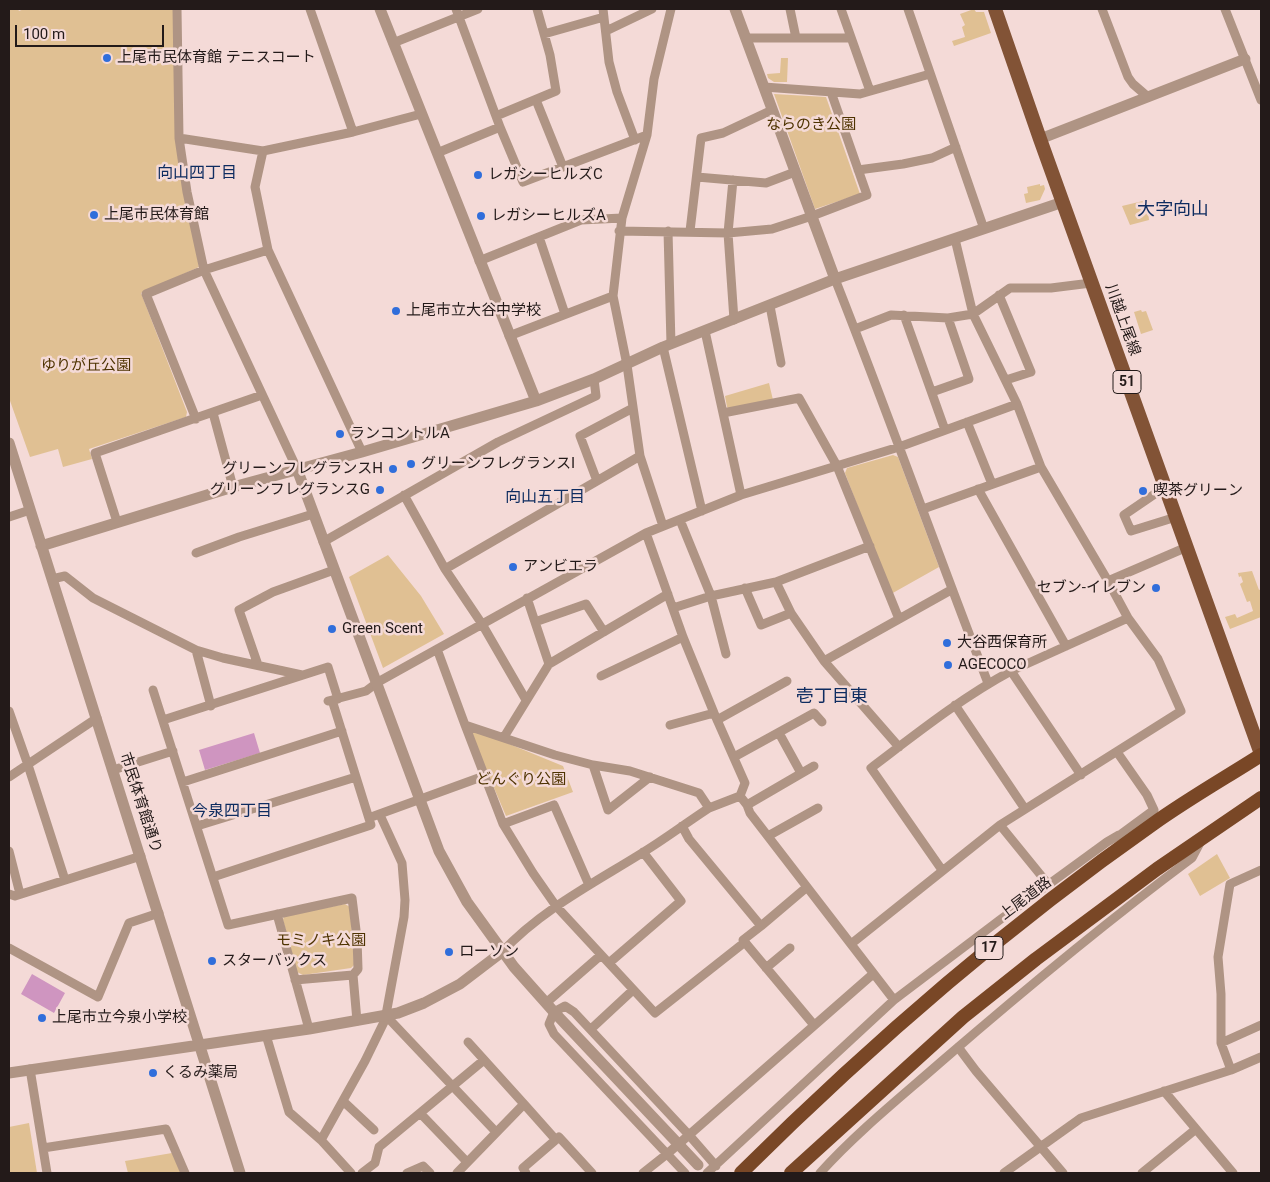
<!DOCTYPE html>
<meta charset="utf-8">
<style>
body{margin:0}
#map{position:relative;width:1270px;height:1182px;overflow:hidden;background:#f4dad7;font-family:Roboto,sans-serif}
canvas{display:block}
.frame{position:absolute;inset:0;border:10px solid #231a19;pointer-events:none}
.scale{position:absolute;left:15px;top:25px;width:149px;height:22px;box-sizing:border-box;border:2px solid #231a19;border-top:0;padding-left:6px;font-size:15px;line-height:18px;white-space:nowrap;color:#231a19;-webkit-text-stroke:4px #f4dad7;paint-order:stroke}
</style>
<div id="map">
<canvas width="1270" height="1182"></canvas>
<div class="frame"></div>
<div class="scale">100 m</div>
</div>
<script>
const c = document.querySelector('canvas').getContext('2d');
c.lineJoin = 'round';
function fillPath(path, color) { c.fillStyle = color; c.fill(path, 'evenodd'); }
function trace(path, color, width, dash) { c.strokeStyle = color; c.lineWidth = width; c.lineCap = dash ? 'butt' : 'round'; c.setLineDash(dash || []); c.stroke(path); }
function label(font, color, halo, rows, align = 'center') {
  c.font = font + ' Roboto,"Noto Sans JP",sans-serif'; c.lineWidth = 5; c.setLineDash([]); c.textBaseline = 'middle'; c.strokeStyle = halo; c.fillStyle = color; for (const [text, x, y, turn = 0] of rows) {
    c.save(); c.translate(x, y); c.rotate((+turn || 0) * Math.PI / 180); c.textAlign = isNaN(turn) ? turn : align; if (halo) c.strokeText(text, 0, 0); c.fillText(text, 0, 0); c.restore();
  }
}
fillPath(new Path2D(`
 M9,9h9l1,2 5,-2h149l3,134 23,124 -58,26 46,119 -1,5 -97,32 3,10 -29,8 -5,-18 -28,8 -21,-59z
 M974,9l2,3h8l7,21 -37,13 -2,-5 13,-4 -3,-10 3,-2 -5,-11z
 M781,58h7l-1,24h-13l-6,-4 -1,-4 13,-1z
 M774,94l52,3 34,97 -45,15z
 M1040,184v2l4,-1 1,4 -5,11 -14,3 -2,-9 4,-1 -1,-6z
 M1147,200l2,20 -19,5 -8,-19z
 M1141,310l1,2 4,-1 7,19 -12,4 -7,-22z
 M769,383l4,17 -43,10 -3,-3 -2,-11z
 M893,455l5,2 41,110 -48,27 -46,-121 2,-5z
 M388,555l33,41 23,38 -61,34 -34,-91z
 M1252,571l7,19 2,-1v28l-31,12 -5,-12 10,-3 2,4 16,-7 -3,-10 -3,1 -7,-18 3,-2 -2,-6 -2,1 -1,-4z
 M475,730l88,36 10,26 -67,24 -35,-82z
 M1217,854l13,24 -30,18 -12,-22z
 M345,904l5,3 4,58 -3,3 -48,7 -6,-3 -14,-52 1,-4z
 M29,1123l8,50h-28v-46z
 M172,1153l9,20h-53l-3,-12z`), '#e0c093');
fillPath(new Path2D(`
 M254,733l6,20 -55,17 -6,-20z
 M32,974l33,19 -11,20 -33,-19z`), '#cf95c0');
trace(new Path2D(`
 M177,9l2,129 8,54 17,78 93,199
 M310,9l43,123
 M456,9l44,118 23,55 124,-47
 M603,9l6,53 8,30 18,48
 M790,9l6,29
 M841,9l29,82
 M908,9l76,220
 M1102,9l26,68 5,7 15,13
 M1225,9l36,91
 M606,31l46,-22
 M544,34l60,-17
 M746,38h105
 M393,43l85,-34
 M764,87l96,7 70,-20
 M536,100l27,67
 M496,116l60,-25 -6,-36 -13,-46
 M179,138l84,13 90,-19 68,-18
 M263,151l-8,36 13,63 94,202
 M437,153l63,-26
 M858,170l45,-6 29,-6 24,-11
 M697,177l69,6 29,-11
 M733,180l-5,53 6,87
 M619,231l109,2 44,-4 40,-13 55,-21 -36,-103
 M668,231l3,113
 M690,231l11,-93 22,-5 49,-23
 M539,237l26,77
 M479,261l102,-41 41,-2
 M835,279c53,134 101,270 153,404
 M999,295l32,77 -25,8
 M770,306l11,57
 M904,315l41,115
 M855,329l36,-14 57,3 25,-4 37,-26h41l40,-5
 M705,331l36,164
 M509,336l104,-40
 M663,347l39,164
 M932,392l37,-13 -21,-61
 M213,413l20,74
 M723,413l76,-15 38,68 62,153
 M196,419l-50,-125 58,-24 64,-20
 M967,422l25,62
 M597,481l-17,-45 53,-28
 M1165,487l-41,28 7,16 45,-14
 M978,489l88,157
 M404,495l41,74 37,55 44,76
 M923,509l118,-42
 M9,517l21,-7
 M680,520l31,76 15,58
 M117,522l-22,-69 167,-58
 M663,526l-23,-70 -13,-91 -14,-69 9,-78 25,-83 7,-56 17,-70
 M646,533l37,104 31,76 31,70 -5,13
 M323,542l175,-100 98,-46 -2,-17
 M196,553l43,-16 74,-23
 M445,569l195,-113
 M52,579l13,-3 28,22 103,52 27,8 79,17
 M1108,581l79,-34
 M745,588l16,37 30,-12
 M673,608l38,-12 65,-14
 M535,622l51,-18 18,28
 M437,649l28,76 90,30 38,10 37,6 69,22 10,15 31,-12
 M196,650l15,56
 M824,661l-33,-48 -15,-31 94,-36
 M549,664l119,-70
 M258,665l-19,-55 34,-18 61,-22
 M1011,671l117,-53
 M601,676l82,-39
 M153,690l75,235 124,-27 5,40 1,31 -5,6
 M332,700l34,-9 12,-9 268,-149 95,-38 158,-48 118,-43
 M955,705l70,104
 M9,711l19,54 37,115
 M163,720l165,-53 10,32
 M717,720l70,-39
 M465,725l38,99 30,49 23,33 99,107 90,-71
 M670,725l44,-12
 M779,733l22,40
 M504,737l45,-73 -22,-66
 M899,747l-75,-86 127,-71
 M1117,752l30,43 7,15 -34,25
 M734,757l80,-44 8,9
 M593,765l15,45 42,-33
 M113,770l60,-19
 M9,777l88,-59
 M183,782l159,-51
 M740,796l7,9 3,8 144,187
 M747,805l67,-39
 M374,816l110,-40
 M503,824l51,-19 35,80
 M1000,825l48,59
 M197,826l159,-49
 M682,826l7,13 72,87 -18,14 71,85
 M768,836l50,-28
 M9,851l11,43
 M942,870l-71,-102c45,-34 90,-70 140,-97l70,104
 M213,877l158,-52 -39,-125 -4,1
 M9,894l6,2 126,-40
 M277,914l32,115
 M761,926l46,-39
 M851,944l149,-119 181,-114 -23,-52 -30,-41 -20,-37 -67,-114 -24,-63 -44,-90 -18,-75
 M9,948l89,49 31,-74 30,-10
 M502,952c39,-42 92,-69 140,-99 23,-14 44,-30 67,-45
 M609,963l72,-62 -38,-49
 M766,968l24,-20
 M295,980l58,-5 4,46
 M546,1003l55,-48
 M385,1020h5l106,112
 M591,1029l42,-39
 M266,1035l23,77 32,28 30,33
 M1221,1043l40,-18
 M958,1047l18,24 87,102
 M30,1069l17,104
 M1231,1070l-10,-27v-49l-3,-37 12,-73 31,-14
 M343,1101l31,29
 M524,1104l32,36
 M420,1113l47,49
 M1196,1129l37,44
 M689,1135l184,-161
 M321,1140l44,-79 20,-41 19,-103 1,-17 -3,-37 -22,-48
 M43,1148l123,-19 19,44
 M362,1173l13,-10 4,-16 105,-87
 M407,1173l16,-7 7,7
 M457,1173l67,-69 -56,-62
 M526,1173l-3,-5 36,-31 33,36
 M643,1173l24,-19
 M685,1173l-131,-139 -5,-10 5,-12 11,-6 9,6 115,123 27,31
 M707,1173l187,-173 107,-81 106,-77 12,-7 18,1
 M820,1173c37,-41 81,-76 122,-112 81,-70 164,-139 250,-203l9,-17
 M1004,1173l77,-55 150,-48 30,-13
 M1142,1173l54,-44 -32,-38`), '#af9484', 9);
trace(new Path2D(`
 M380,9l156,392
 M735,9l100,270
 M1040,139l205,-80
 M9,443l231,730
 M297,469l142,382 28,51 47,65 40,45 144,153
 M41,546l192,-59 129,-35 174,-51 58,-22 69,-32 172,-68 228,-77
 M9,1073l300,-44 89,-16 26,-10 36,-19 42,-32`), '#af9484', 11);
trace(new Path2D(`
 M995,9l45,130 221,615`), '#825336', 14);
trace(new Path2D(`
 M741,1173c128,-127 265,-246 412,-349 35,-25 72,-46 108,-69
 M791,1173l172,-156 73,-58 121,-90 104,-71`), '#794726', 14);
trace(new Path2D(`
 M667,1154l22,-19`), '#af9484', 9);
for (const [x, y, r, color] of [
 [107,58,5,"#306edb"],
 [478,175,5,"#306edb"],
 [94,215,5,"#306edb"],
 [481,216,5,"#306edb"],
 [396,311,5,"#306edb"],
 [340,434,5,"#306edb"],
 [411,464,5,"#306edb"],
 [393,469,5,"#306edb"],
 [380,490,5,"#306edb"],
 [1143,491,5,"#306edb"],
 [513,567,5,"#306edb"],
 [1156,588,5,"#306edb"],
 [332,629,5,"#306edb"],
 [947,643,5,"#306edb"],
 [948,665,5,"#306edb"],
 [449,952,5,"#306edb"],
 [212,961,5,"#306edb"],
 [42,1018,5,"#306edb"],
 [153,1073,5,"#306edb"]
]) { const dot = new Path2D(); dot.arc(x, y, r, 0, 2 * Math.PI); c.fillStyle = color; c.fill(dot); trace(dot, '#f4dad7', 2); }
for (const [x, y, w] of [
 [1127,382,28],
 [989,948,28]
]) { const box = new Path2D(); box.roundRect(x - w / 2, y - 11.5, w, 23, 4); c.fillStyle = '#f4dad7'; c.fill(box); trace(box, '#231a19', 1); }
label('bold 14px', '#231a19', null, [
 ["51",1127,382],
 ["17",989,948]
]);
label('15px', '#231a19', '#f4dad7', [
 ["上尾市民体育館 テニスコート",117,58],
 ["レガシーヒルズC",488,175],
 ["上尾市民体育館",104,215],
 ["レガシーヒルズA",491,216],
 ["上尾市立大谷中学校",406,311],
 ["ランコントルA",350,434],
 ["グリーンフレグランスI",421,464],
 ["グリーンフレグランスH",383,469,"right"],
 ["グリーンフレグランスG",370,490,"right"],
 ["喫茶グリーン",1153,491],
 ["アンビエラ",523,567],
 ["セブン-イレブン",1146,588,"right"],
 ["Green Scent",342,629],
 ["大谷西保育所",957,643],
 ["AGECOCO",958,665],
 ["ローソン",459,952],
 ["スターバックス",222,961],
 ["上尾市立今泉小学校",52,1018],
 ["くるみ薬局",163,1073]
], 'left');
label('15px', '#4e3301', '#f4dad7', [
 ["ならのき公園",811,125],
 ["ゆりが丘公園",86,366],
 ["どんぐり公園",521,780],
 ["モミノキ公園",321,941]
]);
label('15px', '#231a19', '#f4dad7', [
 ["川越上尾線",1122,320,70],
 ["市民体育館通り",140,803,72],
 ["上尾道路",1026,899,-37]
]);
label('16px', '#0e2c60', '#f4dad7', [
 ["向山四丁目",197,174],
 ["向山五丁目",545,498],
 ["今泉四丁目",232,812]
]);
label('18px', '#0e2c60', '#f4dad7', [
 ["大字向山",1173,210],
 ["壱丁目東",832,697]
]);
</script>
